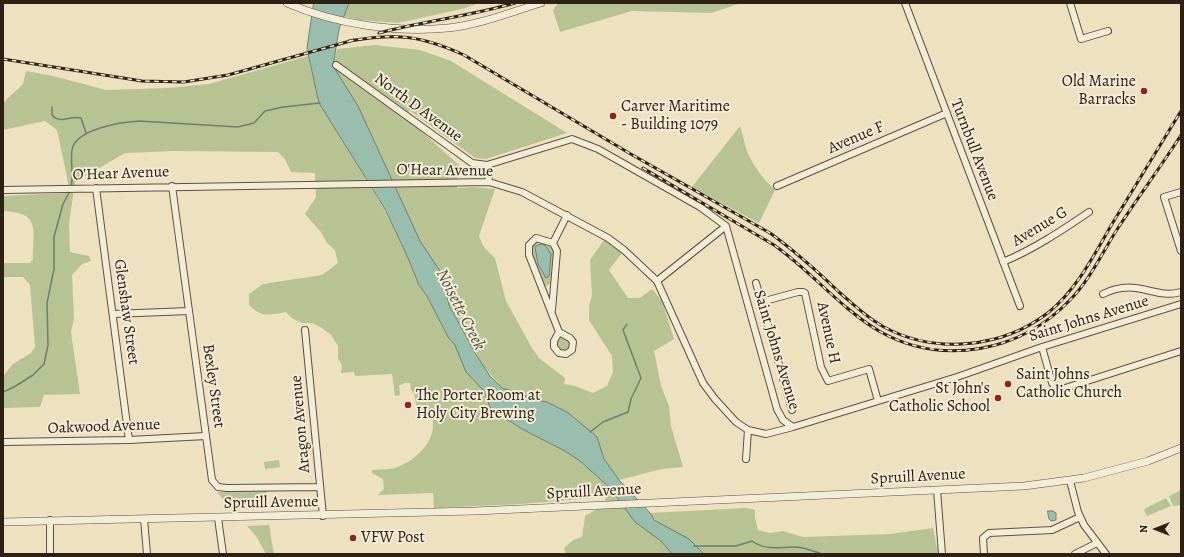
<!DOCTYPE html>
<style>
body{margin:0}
#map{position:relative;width:1184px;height:557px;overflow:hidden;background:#ede1c0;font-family:Alegreya,serif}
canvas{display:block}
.frame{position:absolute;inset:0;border:4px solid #2f2015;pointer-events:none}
.north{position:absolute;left:1136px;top:509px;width:40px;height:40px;-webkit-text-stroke:3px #f3ecd6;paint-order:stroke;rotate:270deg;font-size:11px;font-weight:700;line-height:16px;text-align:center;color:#2f2015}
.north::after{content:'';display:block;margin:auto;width:14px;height:18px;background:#2f2015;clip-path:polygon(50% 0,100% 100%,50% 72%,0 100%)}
</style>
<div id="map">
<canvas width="1184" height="557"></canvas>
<div class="frame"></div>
<div class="north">N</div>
</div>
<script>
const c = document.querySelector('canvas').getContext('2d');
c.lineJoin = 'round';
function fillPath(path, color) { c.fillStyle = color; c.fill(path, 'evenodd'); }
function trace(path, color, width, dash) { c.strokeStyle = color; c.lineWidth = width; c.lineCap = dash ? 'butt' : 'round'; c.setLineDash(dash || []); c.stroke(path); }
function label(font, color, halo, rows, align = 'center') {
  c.font = font + ' Alegreya,serif'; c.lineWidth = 4; c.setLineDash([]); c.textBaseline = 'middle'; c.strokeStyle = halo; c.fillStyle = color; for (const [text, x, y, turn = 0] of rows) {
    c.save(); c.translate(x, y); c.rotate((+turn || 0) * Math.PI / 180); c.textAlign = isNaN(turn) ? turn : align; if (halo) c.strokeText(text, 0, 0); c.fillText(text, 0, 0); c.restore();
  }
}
fillPath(new Path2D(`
 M349,3h130l-17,6 -64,14 -39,-3 -16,-4z
 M558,3h183l-30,10 -79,-2 -72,21 -7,-22z
 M375,45l45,5 31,11 116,72 -81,26 -11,-1 -66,-48 1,11 49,44 2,4 -3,4 -1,15 15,-1 23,2 -16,47 4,10 12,12 11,43 26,47 7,10 26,20 -1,6 11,2 18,7 14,-7 6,-14 -1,-16 -23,-36v-14l3,-11 -2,-35 14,-20 18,13 -13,17 19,28h12l12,-9 10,12 12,38 -20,12 7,35 8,20 2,20 12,41 -21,2 -43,11 -15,-21 -7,-22 -7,-6 -43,-29 -13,-2 -12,-6 -20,-6 -20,-24 -33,-59 -7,-31 -22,-33 -62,-135 -25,-40 4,-17z
 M308,56l11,47 65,106 24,49 11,27 8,11 21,41 7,8 11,27 17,18 8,19 31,20 43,22 15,10 30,27 36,42 15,11 11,13h-106l-2,-6 9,-8 9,-3 3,-21 19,-11 2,-8 -85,7 -87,4 -1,-15 -55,2 6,-6 -1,-10 -11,-6v-3c8,-1 20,0 28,-4 19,-8 38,-28 32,-50l-14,1 -4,-24 -3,-3 -1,-7h-7l1,1 -5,1 1,10 -5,1 -3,-22 -37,2 -1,-4 -13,1 1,-8 -4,-7v-12l-7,-11 -9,-7 -10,-5h-10l-10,-5 -6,-6c-17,3 -24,6 -37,-7v-11l14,-10 59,-9 16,-12 -3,-13 -8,-7 -6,-11 -16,-18 11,-17 -1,-24 -24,-1 -6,-13 -7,-7 -105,-1 -48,2 -50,29 -6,42 1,28 19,4 2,5 -9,3 -10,11 2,44 -3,13 9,62 -36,1 -4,12 -37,1v-32l10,-12 18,-11 4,-6 -5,-62 -7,-8h-20v-14h27l3,-4c0,-31 8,-46 -30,-48v-15l63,-3 2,-11 -11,-52 -12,-9 -42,9v-27l20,-19 3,-13 27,5 53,14 62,-2 41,-4z
 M740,126c3,8 4,17 7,25 6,15 17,29 28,39l-16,33 -67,-36z
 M540,240l9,5 6,7 -3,31 -6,3 -4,-2 -11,-30 1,-11z
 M556 344a7 7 0 1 1 14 0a7 7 0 1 1-14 0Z
 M279,460l1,7 -15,2 -1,-7z
 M1181,490v15l-8,1 -4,-10z
 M267,491l1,18h-37l-14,-17z
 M1166,498l5,8 -24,10 -3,-6 2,-2z
 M746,508l9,2v8l3,12 12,3 13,-2 20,6 87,-3 43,-6 5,26h-234c-14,-19 -42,-22 -54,-41z
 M269,525l5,29h-8l-10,-18 -9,-10z`), '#b7c393');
const water = new Path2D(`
 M314,3h35l-10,26 -6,37 25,40 62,135 22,33 7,31 26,48 15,23 12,12 20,6 12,6 13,2 20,10 23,19 7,6 7,22 15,21 32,34 3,6 35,19 15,15h-32l-11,-13 -26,-19 -25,-34 -30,-27 -15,-10 -43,-22 -31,-20 -8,-19 -17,-18 -11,-27 -7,-8 -21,-41 -8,-11 -11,-27 -23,-49 -66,-106 -12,-54z
 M542,244l3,1 6,9 -2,22 -3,2 -8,-14 -3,-17z
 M1048,511h5l3,2v7l-5,1 -2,-2z`);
fillPath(water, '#9abead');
trace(water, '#6f7f70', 1);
trace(new Path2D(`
 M52,107v8c9,10 18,0 29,3l5,15
 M71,187c3,-12 -1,-25 1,-37 3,-21 50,-28 67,-29l99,6 16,-4 11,-12 18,-4 37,-4
 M3,392l11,-5 19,-12 11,-11 4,-19 -1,-42 7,-34v-32l9,-33 7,-13
 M590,432l13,-10 25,-10 3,-13 10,-21 -18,-48 4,-6
 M694,546h42l16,-5c14,10 26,6 42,6 10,0 19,4 28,7`), '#6f7f70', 1.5);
const minor = new Path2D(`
 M905,3l115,303
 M1070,3l11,36 27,-8
 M336,65l136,98 15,2 85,-26 26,10 102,58 26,19 51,183 6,11 10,7 164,-50 85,-30 139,-43
 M487,165l2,17
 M172,186l40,294 6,7 9,1 93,-1
 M777,186l170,-73
 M96,188l33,252
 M3,190l486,-8 33,10 86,46 16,12 33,31 46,102 12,16 21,23 12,8 18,4 27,-7
 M1181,192l-17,5 17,54
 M553,243l14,-28
 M1003,262c31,-13 58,-31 86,-50
 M657,281l69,-55
 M756,283l36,127
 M1103,294c34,-17 51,6 78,-2
 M761,302l37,-10h5l2,1 16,74 7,14 41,-12 9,32
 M552,310l5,-59 -4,-8 -17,-5 -7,7v10l30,77
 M113,314l76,-3
 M305,330l18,186
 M559,332l11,6 3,4 -1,8 -6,4 -7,-1 -5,-6v-6z
 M1042,347l10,36 4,5 6,1 119,-38
 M3,442l126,-2 77,-4
 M746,459l2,-29
 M1070,481l8,31 6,13 22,29
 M937,490l5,64
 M218,518l5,36
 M144,519l3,35
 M50,520v34
 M984,554l-1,-16 6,-5 63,-3 28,-13
 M1075,554l22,-11`);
const tertiary = new Path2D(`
 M287,3c48,21 108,30 161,25 31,-3 63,-16 93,-25
 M3,522l472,-11 549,-25 60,-8 64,-17 33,-13`);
trace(minor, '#5e5040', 8);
trace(tertiary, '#5e5040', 8);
trace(minor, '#f3ecd6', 6);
trace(tertiary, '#f3ecd6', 7);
const rail = new Path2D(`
 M379,33c45,-12 91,-17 136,-30
 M349,41c47,-8 71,-6 115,14l165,98 141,80c25,18 47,38 69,59 14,12 28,26 45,35 52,28 119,21 165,-15 28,-23 45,-57 63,-88 23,-38 46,-76 69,-113
 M3,59l139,22 42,1 44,-7 126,-35
 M643,168l131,77c37,26 66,63 105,86 63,36 142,21 191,-31 22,-22 34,-52 52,-78 19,-29 40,-57 59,-87`);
trace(rail, '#2f2015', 3);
trace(rail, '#f3ecd6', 1.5, [4.5]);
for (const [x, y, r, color] of [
 [1144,91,4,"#8f2418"],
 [613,116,4,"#8f2418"],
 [1008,384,4,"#8f2418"],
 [998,398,4,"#8f2418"],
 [408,405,4,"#8f2418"],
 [353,538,4,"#8f2418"]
]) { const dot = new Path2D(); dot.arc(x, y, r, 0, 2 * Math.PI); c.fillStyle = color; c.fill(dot); trace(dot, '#f3ecd6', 1.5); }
label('16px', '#2f2015', '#f3ecd6', [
 ["Old Marine",1136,82,"right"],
 ["Barracks",1136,100,"right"],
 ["Carver Maritime",621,107],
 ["- Building 1079",621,125],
 ["Saint Johns",1016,375],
 ["Catholic Church",1016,393],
 ["St John's",990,389,"right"],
 ["Catholic School",990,407,"right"],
 ["The Porter Room at",416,396],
 ["Holy City Brewing",416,414],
 ["VFW Post",361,538]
], 'left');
label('16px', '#2f2015', '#f3ecd6', [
 ["North D Avenue",418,108,36],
 ["Avenue F",856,138,-23],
 ["Turnbull Avenue",974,150,69],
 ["O'Hear Avenue",445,171,1],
 ["O'Hear Avenue",121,174,-2],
 ["Avenue G",1040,227,-31],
 ["Glenshaw Street",126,312,82],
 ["Saint Johns Avenue",1089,319,-17],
 ["Avenue H",828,333,78],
 ["Saint Johns Avenue",776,350,73],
 ["Bexley Street",213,386,82],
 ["Aragon Avenue",301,424,-95],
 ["Oakwood Avenue",104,427,-2],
 ["Spruill Avenue",918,477,-3],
 ["Spruill Avenue",594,492,-3],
 ["Spruill Avenue",271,503,-1]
]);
label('italic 17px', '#4f4f43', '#f3ecd6', [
 ["Noisette Creek",460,310,63]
]);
</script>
